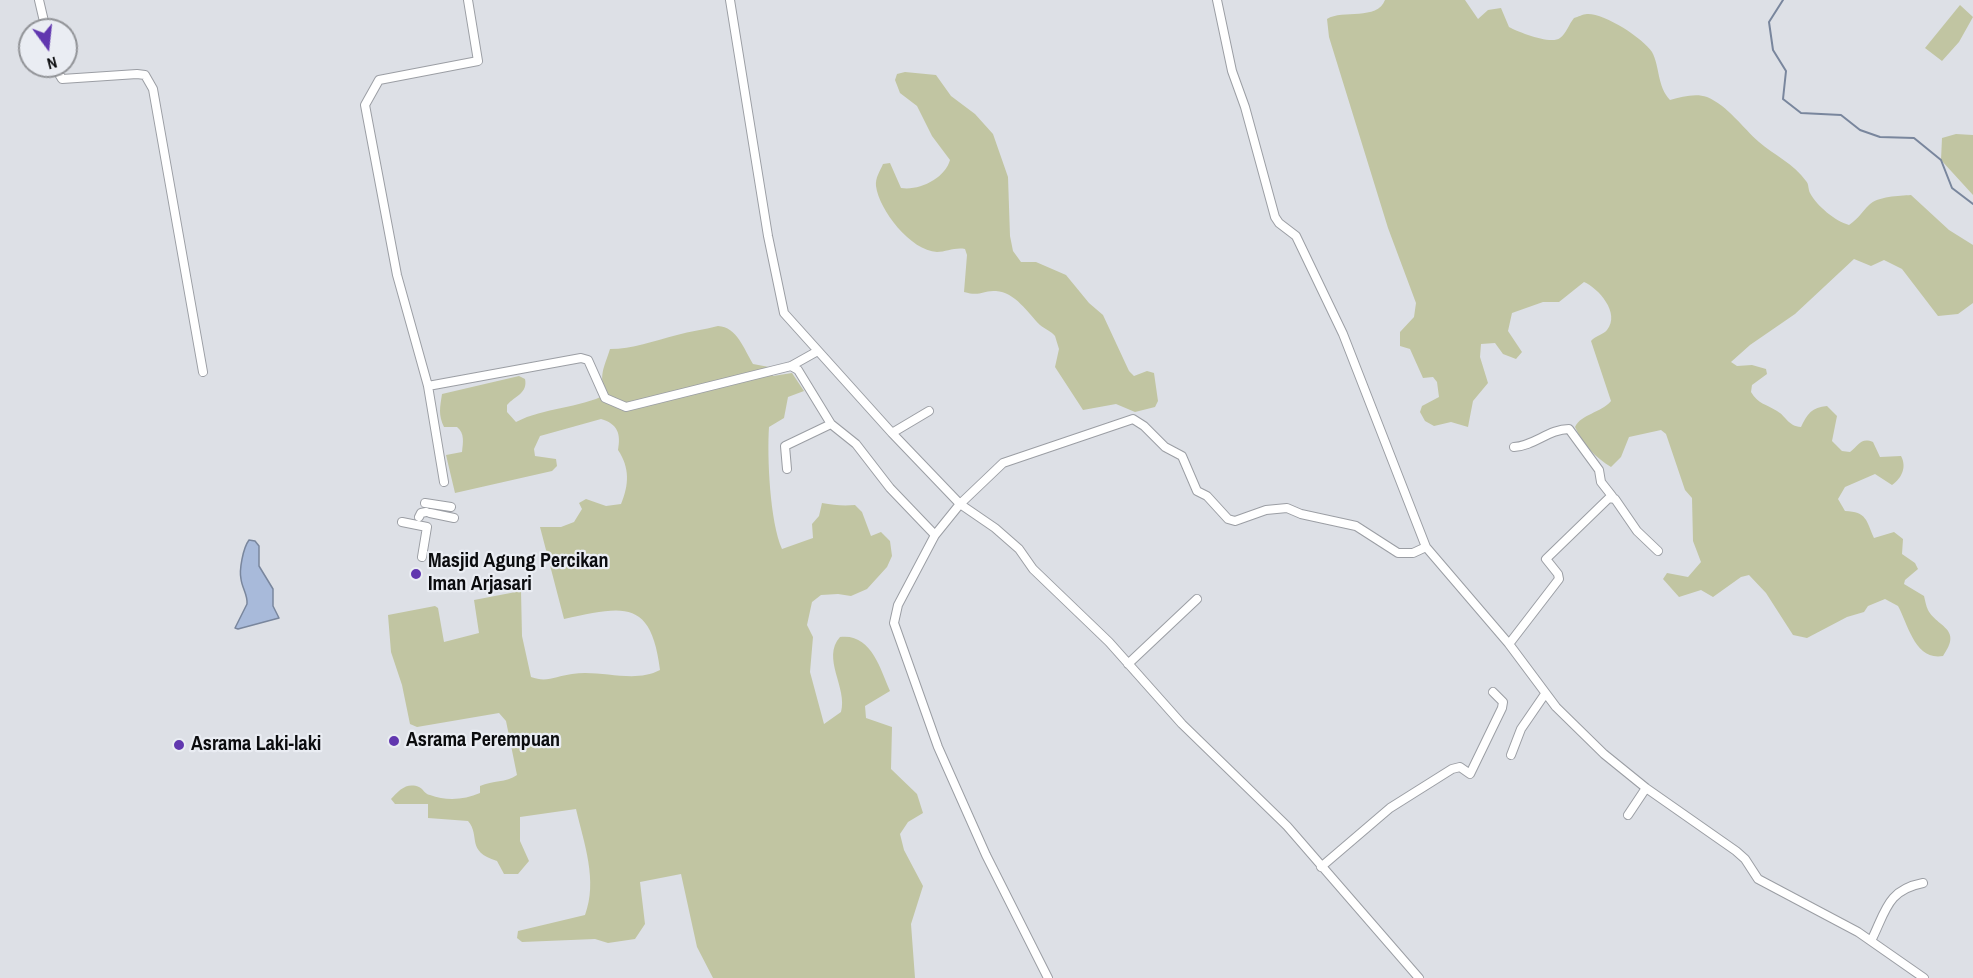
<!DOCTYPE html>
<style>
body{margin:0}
#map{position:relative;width:1973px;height:978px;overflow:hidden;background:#dde0e6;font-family:"Archivo Narrow",sans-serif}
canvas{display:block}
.north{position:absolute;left:18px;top:18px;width:60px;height:60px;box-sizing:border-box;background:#eaedf3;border:2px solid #919397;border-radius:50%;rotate:165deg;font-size:16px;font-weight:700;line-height:24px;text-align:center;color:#0b0c0e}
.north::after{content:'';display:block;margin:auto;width:21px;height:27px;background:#6137af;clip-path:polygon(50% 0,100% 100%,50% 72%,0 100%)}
</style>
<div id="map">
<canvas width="1973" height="978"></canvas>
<div class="north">N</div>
</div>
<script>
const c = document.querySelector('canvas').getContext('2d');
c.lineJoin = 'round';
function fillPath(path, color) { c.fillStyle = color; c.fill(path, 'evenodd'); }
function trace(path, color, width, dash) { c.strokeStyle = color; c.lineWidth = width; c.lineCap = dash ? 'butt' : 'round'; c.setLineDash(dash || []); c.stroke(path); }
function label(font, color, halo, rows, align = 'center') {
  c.font = font + ' "Archivo Narrow",sans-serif'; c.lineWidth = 4.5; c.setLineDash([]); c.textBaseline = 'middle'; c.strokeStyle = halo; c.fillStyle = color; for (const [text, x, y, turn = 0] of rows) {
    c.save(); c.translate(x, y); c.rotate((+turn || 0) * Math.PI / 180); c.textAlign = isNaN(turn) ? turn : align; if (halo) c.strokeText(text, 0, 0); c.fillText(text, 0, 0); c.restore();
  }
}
fillPath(new Path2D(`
 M1385,0h80l13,19 10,-9 13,-2 8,19c9,5 42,18 51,11 6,-4 9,-14 14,-20 4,-1 9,-4 13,-4 17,-1 56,24 65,38 8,15 5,34 18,48 12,-3 25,-7 37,-3 21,9 36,31 52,45 15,13 35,22 47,39 3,3 2,8 4,12 7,13 25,28 39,32 10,-7 12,-12 20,-20 9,-9 30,-9 42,-10l38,35 24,15v58l-15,11 -20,2 -36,-47 -18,-9 -13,6 -17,-7 -59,55 -45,31 -19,17 6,4 15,-1 14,4 1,5 -15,11 -1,7c7,12 15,12 26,19 10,6 11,15 24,16 6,-13 11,-20 26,-21l10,10 -5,25 10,10 8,1c9,-7 11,-15 23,-10l7,15 21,-1c6,11 1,22 -9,29l-17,-11 -30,13 -7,12 7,12c22,1 21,9 29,27l20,-6 9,7 -1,15 13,9 3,6 -13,11 -1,4 20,12c1,4 2,10 4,14 10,18 35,18 15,46 -28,5 -35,-32 -45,-50l-13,-7 -17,7 -4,6 -17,5 -40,21 -14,-3 -27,-42 -17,-18 -8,2 -28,20 -12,-7 -22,7 -16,-18 4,-6 21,4 13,-15 -8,-21 -1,-43 -7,-8 -19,-56 -5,-4 -32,7 -8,20 -10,10c-16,-10 -28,-22 -36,-40 6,-13 26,-14 36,-26l-20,-60c4,-5 13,-7 16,-11 14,-17 -9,-42 -23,-48l-25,20h-16l-31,11 -4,18 14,21 -6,7 -13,-5 -8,-11 -14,1 -1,13 8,26 -15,18 -5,26 -17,-5 -17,4 -9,-5 -5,-9 2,-6 17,-9 -2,-15 -4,-5 -10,1 -13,-29 -10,-3v-14l14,-15 2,-14 -28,-75 -59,-191 -2,-18c16,-10 50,2 58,-19z
 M1960,5l13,12 -14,25 -17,19 -17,-13z
 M905,72l31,3 15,21 24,18 18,20 15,43 2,59 3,15 8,11h15l30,13 23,28 14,12 26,56 5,5 13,-5 7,2 4,28 -3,6 -20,5 -19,-8 -33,6 -28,-43 4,-18 -4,-13c-4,-5 -10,-7 -15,-11 -12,-12 -25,-33 -44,-34 -14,-1 -15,6 -32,1l3,-37 -2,-6c-10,-2 -19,3 -28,3 -26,-1 -58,-42 -61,-66 -1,-8 4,-15 7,-22l7,-1 11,25c19,3 44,-10 49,-28l-18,-24 -15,-30 -17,-13 -5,-13 2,-6z
 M1956,134l17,1v60l-32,-35 1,-22z
 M718,326c19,1 26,23 35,38l16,3 4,9 19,-3 12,18 -16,6 -4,21 -15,9c-2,30 1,95 13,122l31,-11 -1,-14 7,-8 3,-13c12,2 20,3 33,2l7,7 9,24 10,-4 9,9 2,15 -5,11 -20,22 -16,7 -13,-2 -17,1 -9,7 -5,23 6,12 -3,35 14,52 17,-12c7,-24 -20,-54 -1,-75 31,-4 40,31 50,54l-25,15 1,12 26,9 -1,42 26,25 6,19 -15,9 -8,12 4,16 19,36 -12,38 4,54h-202l-16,-31 -16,-73 -41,8 5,42 -10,15 -27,4 -13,-4 -73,3 -5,-4 1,-7 67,-16c13,-34 -1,-72 -9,-106l-56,8v24l9,20 -11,13h-14l-7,-13c-32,-10 -16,-25 -29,-40l-40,-3v-14h-33l-4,-5c8,-9 16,-17 28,-12 5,2 5,7 11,8 16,6 34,5 50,-2v-7c13,-6 26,-3 37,-11l-11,-54 -7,-8 -82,14 -7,-3 -8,-39 -11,-33 -3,-37 47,-9 3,2 6,34 35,-9 -5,-33 47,-9 1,45 9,41c16,6 25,-1 41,-3 28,-5 62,10 88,-4 -9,-73 -38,-63 -96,-51l-24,-92h21l13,-5 8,-13 -3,-6 7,-4 20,7 15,-2c8,-19 9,-36 -3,-54 3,-16 0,-26 -17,-31l-61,17 -6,13 1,7 21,3 1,7 -5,5 -97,22 -9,-38 16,-3c1,-9 3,-19 -5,-25h-13c-6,-12 -4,-20 -2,-33l77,-18 6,3c3,14 -10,17 -18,26v7l9,10c29,-15 62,-13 91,-28 -10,-17 -2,-28 3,-45 22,0 44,-8 67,-14 13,-4 27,-5 41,-9z`), '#c1c5a2');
const water = new Path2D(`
 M249,540l6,1 4,5v20l14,23v17l6,12 -41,11 -3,-1 12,-24c1,-9 -5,-16 -6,-25 -2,-9 2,-31 8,-39z`);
fillPath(water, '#a8bada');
trace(water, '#79869d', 1.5);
trace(new Path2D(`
 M1783,0l-14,22 4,28 13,21 -3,28 18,14 40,2 19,15 20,7 34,1 27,22 11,28 21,16`), '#79869d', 2);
const street = new Path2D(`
 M39,0l7,30
 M730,0l38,236 16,77 108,120
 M1217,0l15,71 13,36 30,110 4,6 17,13 47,98 83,213 83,97 47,63 48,47 42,34 90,63 9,8 13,20 100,53 66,46
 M54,66l8,13 75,-5 8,1 8,14 50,283
 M791,366l7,4 33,54 25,20 34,44 45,47
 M428,386l153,-28 7,2 17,38 21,9 165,-41 25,-14
 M929,411l-37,22 68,71 35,24 24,21 14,20 76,73 73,82 105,102 132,152
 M1514,447c20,-1 35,-18 55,-18l30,41 2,12 11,14
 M787,469l-2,-23 46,-22
 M444,482l-16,-96 -31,-111 -32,-170 14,-25 99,-19 -10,-61
 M425,503l26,4
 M430,513l24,5
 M419,517l2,-4 5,-1
 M402,522l25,5 -5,30
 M1509,644l50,-65 -1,-5 -12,-15 63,-61 6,1 22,32 21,20
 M1128,664l69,-65
 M1511,755l10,-26 24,-35
 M1628,815l18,-27
 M1321,867l69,-59 62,-39 8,-2 10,7 32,-66 1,-6 -10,-10
 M1871,941c15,-30 16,-51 52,-58
 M1048,978l-62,-123 -48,-108 -44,-124 4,-18 37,-70 25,-31 43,-41 130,-44 11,7 21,21 17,9 15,35 10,5 21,23 7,2 31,-11 21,-2 14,6 55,12 42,27h15l13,-6`);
trace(street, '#9b9ea4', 10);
trace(street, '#fff', 8);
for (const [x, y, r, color] of [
 [416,574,6,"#6137af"],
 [394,741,6,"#6137af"],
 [179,745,6,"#6137af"]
]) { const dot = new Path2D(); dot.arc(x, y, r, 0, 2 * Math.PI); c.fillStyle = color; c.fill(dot); trace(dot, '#eaedf3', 2); }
label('bold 20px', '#0b0c0e', '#eaedf3', [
 ["Masjid Agung Percikan",428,562],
 ["Iman Arjasari",428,585],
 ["Asrama Perempuan",406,741],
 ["Asrama Laki-laki",191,745]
], 'left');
</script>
